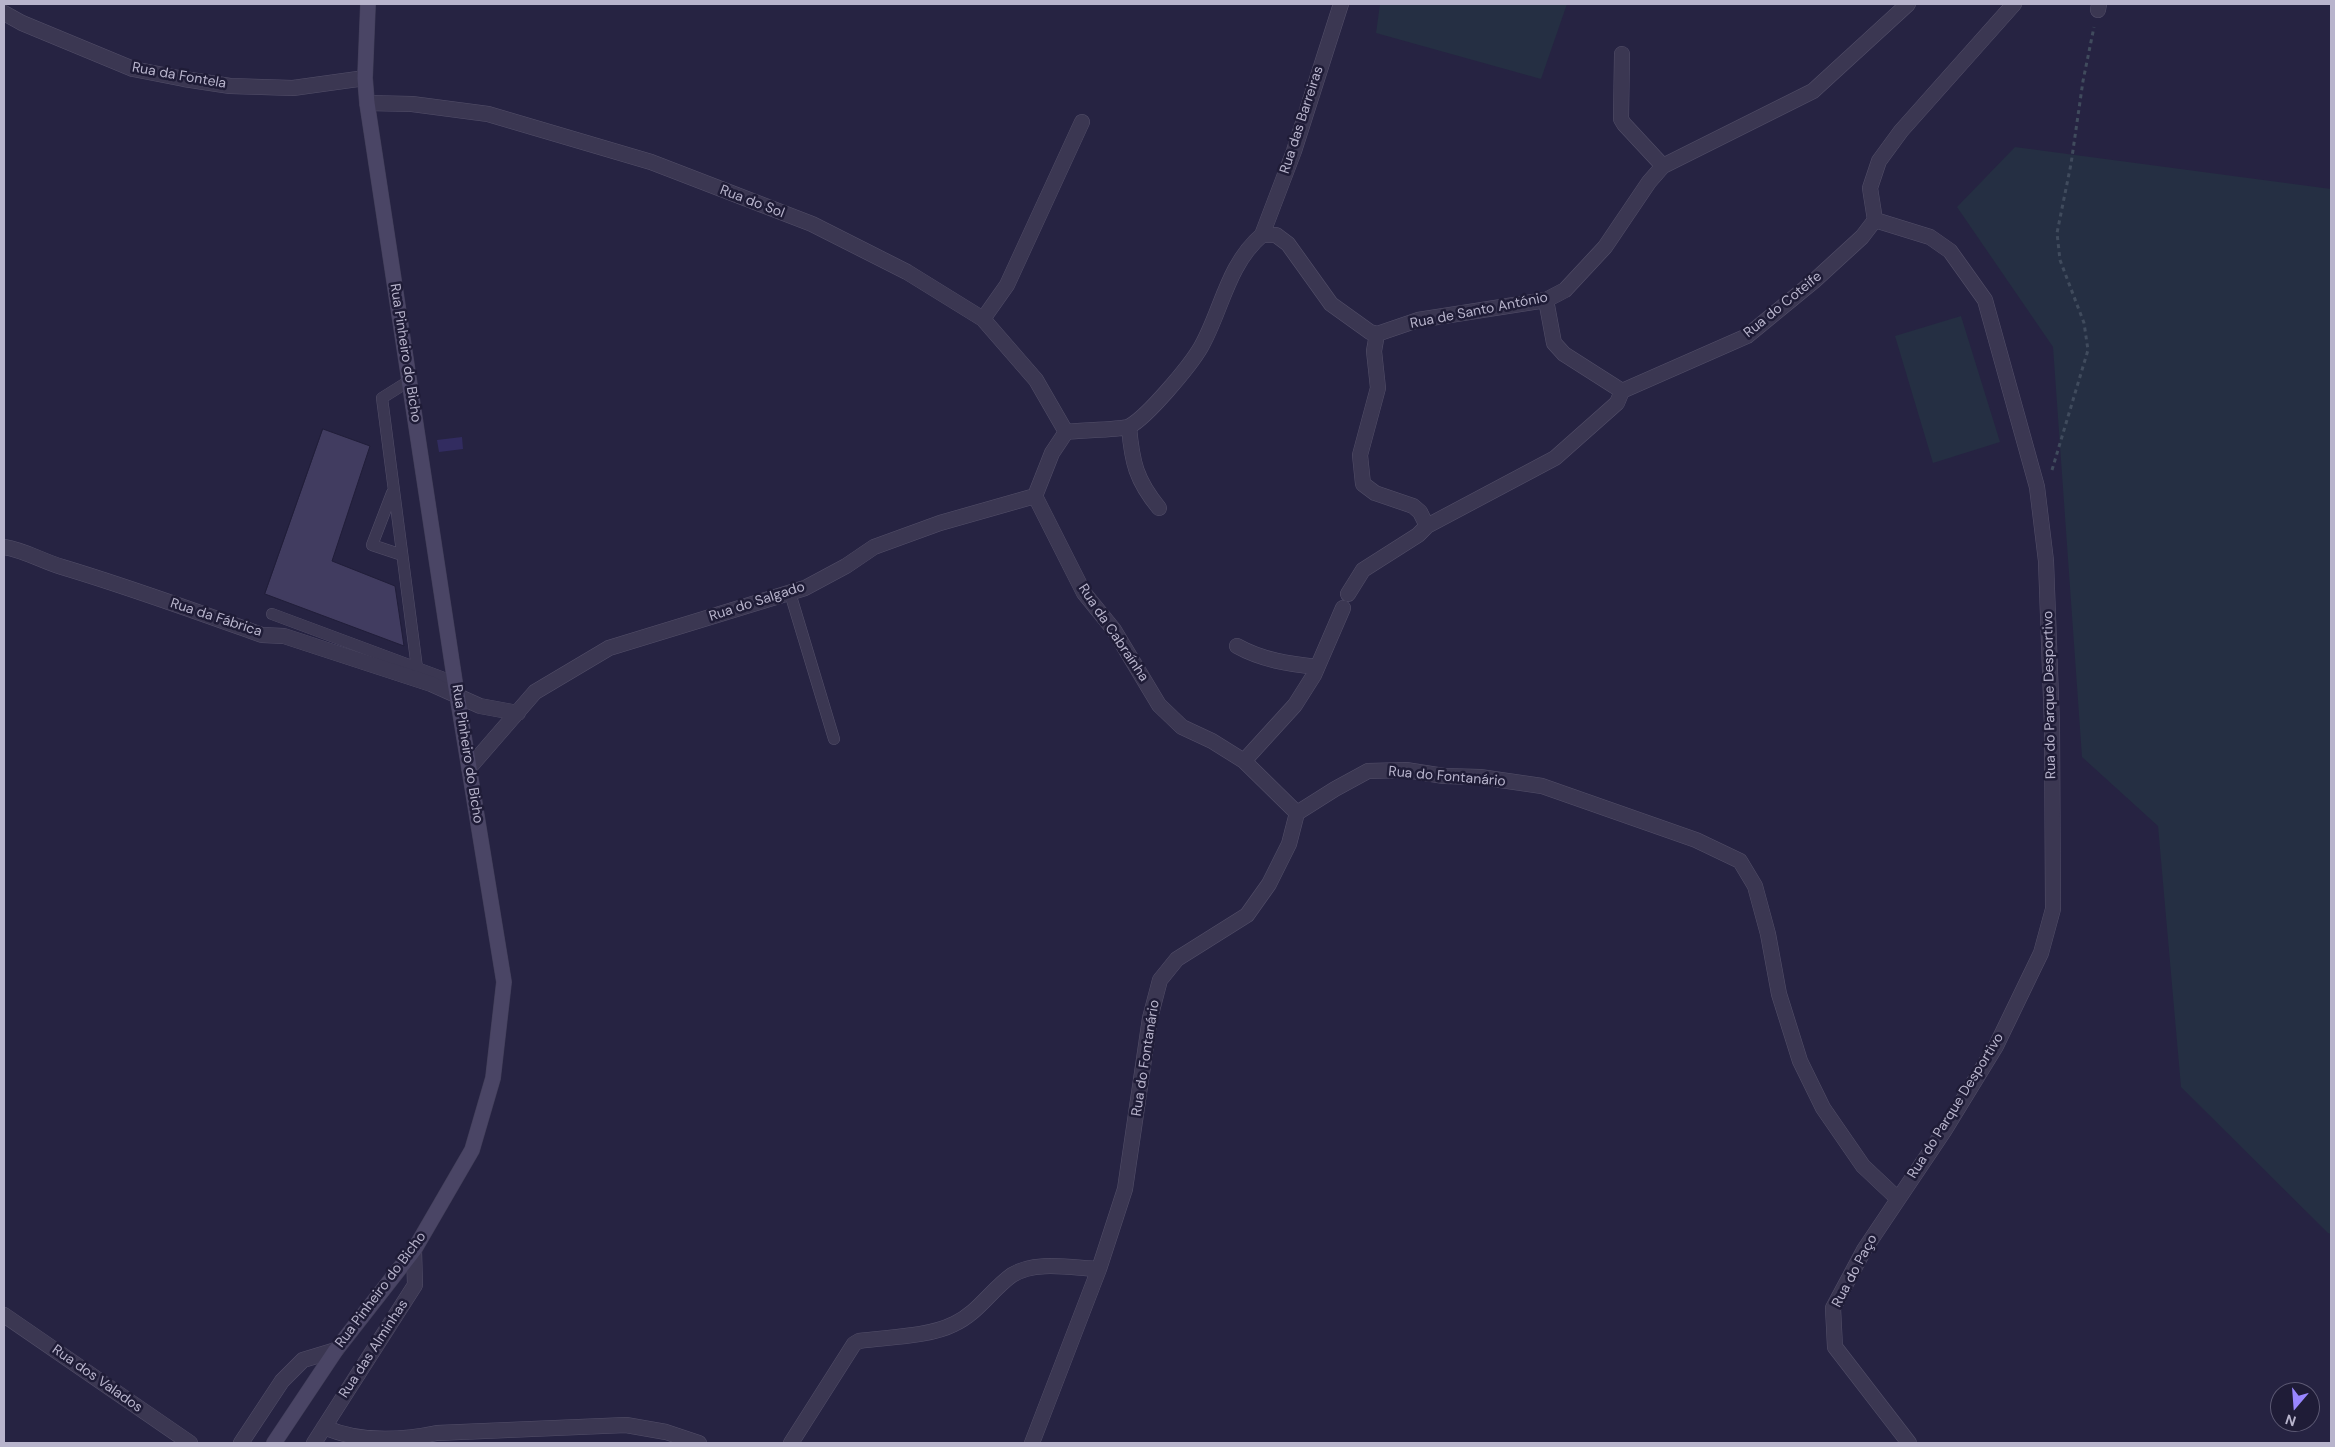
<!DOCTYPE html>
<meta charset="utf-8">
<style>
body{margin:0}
#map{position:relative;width:2335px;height:1447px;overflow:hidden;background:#262342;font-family:"DM Sans",sans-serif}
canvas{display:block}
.frame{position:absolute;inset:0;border:5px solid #b8b4cc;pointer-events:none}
.north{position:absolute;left:2270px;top:1382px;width:50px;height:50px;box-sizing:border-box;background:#1f1c37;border:1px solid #5c5973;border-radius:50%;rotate:198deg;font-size:14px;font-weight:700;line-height:20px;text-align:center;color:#b8b4cc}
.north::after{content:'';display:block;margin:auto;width:18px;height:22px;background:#9986ff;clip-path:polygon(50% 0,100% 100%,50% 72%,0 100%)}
</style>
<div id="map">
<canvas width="2335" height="1447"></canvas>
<div class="frame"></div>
<div class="north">N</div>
</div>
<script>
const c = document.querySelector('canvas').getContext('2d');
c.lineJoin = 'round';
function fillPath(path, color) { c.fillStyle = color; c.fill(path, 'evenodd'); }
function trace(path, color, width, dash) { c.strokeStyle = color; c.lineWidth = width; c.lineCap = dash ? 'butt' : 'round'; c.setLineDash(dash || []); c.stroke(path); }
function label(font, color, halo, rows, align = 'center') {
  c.font = font + ' "DM Sans",sans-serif'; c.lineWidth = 5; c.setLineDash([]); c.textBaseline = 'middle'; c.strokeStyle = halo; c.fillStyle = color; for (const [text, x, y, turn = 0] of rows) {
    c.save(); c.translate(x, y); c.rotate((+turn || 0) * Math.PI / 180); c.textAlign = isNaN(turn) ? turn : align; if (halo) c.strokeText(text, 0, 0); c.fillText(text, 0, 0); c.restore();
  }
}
fillPath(new Path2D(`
 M1380,4h187l-26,75 -165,-46z
 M2015,147l316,42v1045l-3,-1 -147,-146 -23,-261 -76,-69 -29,-410 -96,-140z
 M1961,316l39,126 -67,21 -38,-127z`), '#252f43');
fillPath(new Path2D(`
 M462,437l1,12 -24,3 -2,-12z`), '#322c60');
const building = new Path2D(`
 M323,429l47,17 -38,115 63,25 9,60 -139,-52z`);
fillPath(building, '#413c60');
trace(building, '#211e39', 1);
const lane = new Path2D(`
 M409,381l-27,17 35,270
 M392,493l-20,52 30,10
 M790,593l44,146
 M272,614l183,68`);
const street = new Path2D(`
 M2098,10l1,-6
 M4,13l18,10 111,46 51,10 46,7 63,2 72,-10
 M1622,54l-1,65 3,5 39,42
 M367,103l45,1 76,10 163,48 161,62 95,48 76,47 53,61 30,52
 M1875,220l55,17 20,14 35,49 52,187 9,74 6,165 1,183 -12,44 -45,93 -52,85 -80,119 -31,58 2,39 74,96
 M1262,235l32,-84 47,-147
 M1546,300l8,43 10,11 58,37
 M983,319l24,-34 75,-163
 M1377,334l-3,17 4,37 -18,67 3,29 12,9 38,13 7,6 7,14
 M1129,427c3,35 7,53 30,81
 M1035,496l17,-43 14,-21c12,-2 57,-2 64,-6 18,-10 60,-60 71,-79 21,-37 26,-82 61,-112h14l12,9 43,60 39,28 7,2 41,-14 128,-20 19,-10 40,-43 44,-65 14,-16 150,-75 95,-87
 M1035,496l49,97 30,37 45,75 23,22 30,14 32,20 53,52
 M4,547c20,3 38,14 58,20 67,20 133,44 200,68l22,1 147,48 49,22 38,7
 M1348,594l15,-24 55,-35 9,-9 128,-68 62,-55 5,-12 125,-55 67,-55 48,-44 13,-17 -5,-32 9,-27 22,-30 113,-127
 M1237,646c25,14 52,18 80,21
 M1244,761l51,-56 19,-30 29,-67
 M469,768l66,-76 74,-44 196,-60 41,-22 28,-19 66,-24 95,-27
 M4,1315l186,128
 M324,1427c36,16 75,14 113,6l189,-8 40,7 33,11
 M241,1443l41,-62 21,-21 33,-10
 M314,1443l101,-158 -1,-35
 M791,1443l63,-99 5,-3c29,-4 69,-4 95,-17 24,-11 37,-34 58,-49 23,-15 61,-7 87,-6
 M1032,1443l67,-174 26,-80 25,-171 10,-38 17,-21 70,-44 22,-31 20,-40 8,-31 38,-24 33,-18 38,-1 38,6 36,1 62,9 154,54 44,21 15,25 13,48 11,60 21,67 23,47 40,58 35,33`);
const secondary = new Path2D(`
 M274,1443l62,-93 78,-100 58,-100 21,-72 11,-96 -49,-300 -88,-579 -2,-25 3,-74`);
trace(lane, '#534f69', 12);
trace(street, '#534f69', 16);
trace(secondary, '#413e58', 16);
trace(new Path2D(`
 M2052,470l36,-120 -4,-27 -24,-63 -3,-27 14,-69 12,-83 11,-54`), '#404b5d', 3, [4, 4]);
trace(lane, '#3b3752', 11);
trace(street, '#3b3752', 15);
trace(secondary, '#4a4565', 15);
label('14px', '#b8b4cc', '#1f1c37', [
 ["Rua da Fontela",179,76,10],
 ["Rua das Barreiras",1302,120,-72],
 ["Rua do Sol",752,202,21],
 ["Rua do Coteife",1783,305,-39],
 ["Rua de Santo António",1479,311,-11],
 ["Rua Pinheiro do Bicho",405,353,81],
 ["Rua do Salgado",757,602,-18],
 ["Rua da Fábrica",216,618,18],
 ["Rua da Cabraínha",1113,633,56],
 ["Rua do Parque Desportivo",2050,695,-91],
 ["Rua Pinheiro do Bicho",467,754,81],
 ["Rua do Fontanário",1447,777,5],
 ["Rua do Fontanário",1146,1058,-81],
 ["Rua do Parque Desportivo",1956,1106,-58],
 ["Rua do Paço",1855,1271,-62],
 ["Rua Pinheiro do Bicho",381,1290,-53],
 ["Rua das Alminhas",374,1349,-57],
 ["Rua dos Valados",97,1379,35]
]);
</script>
